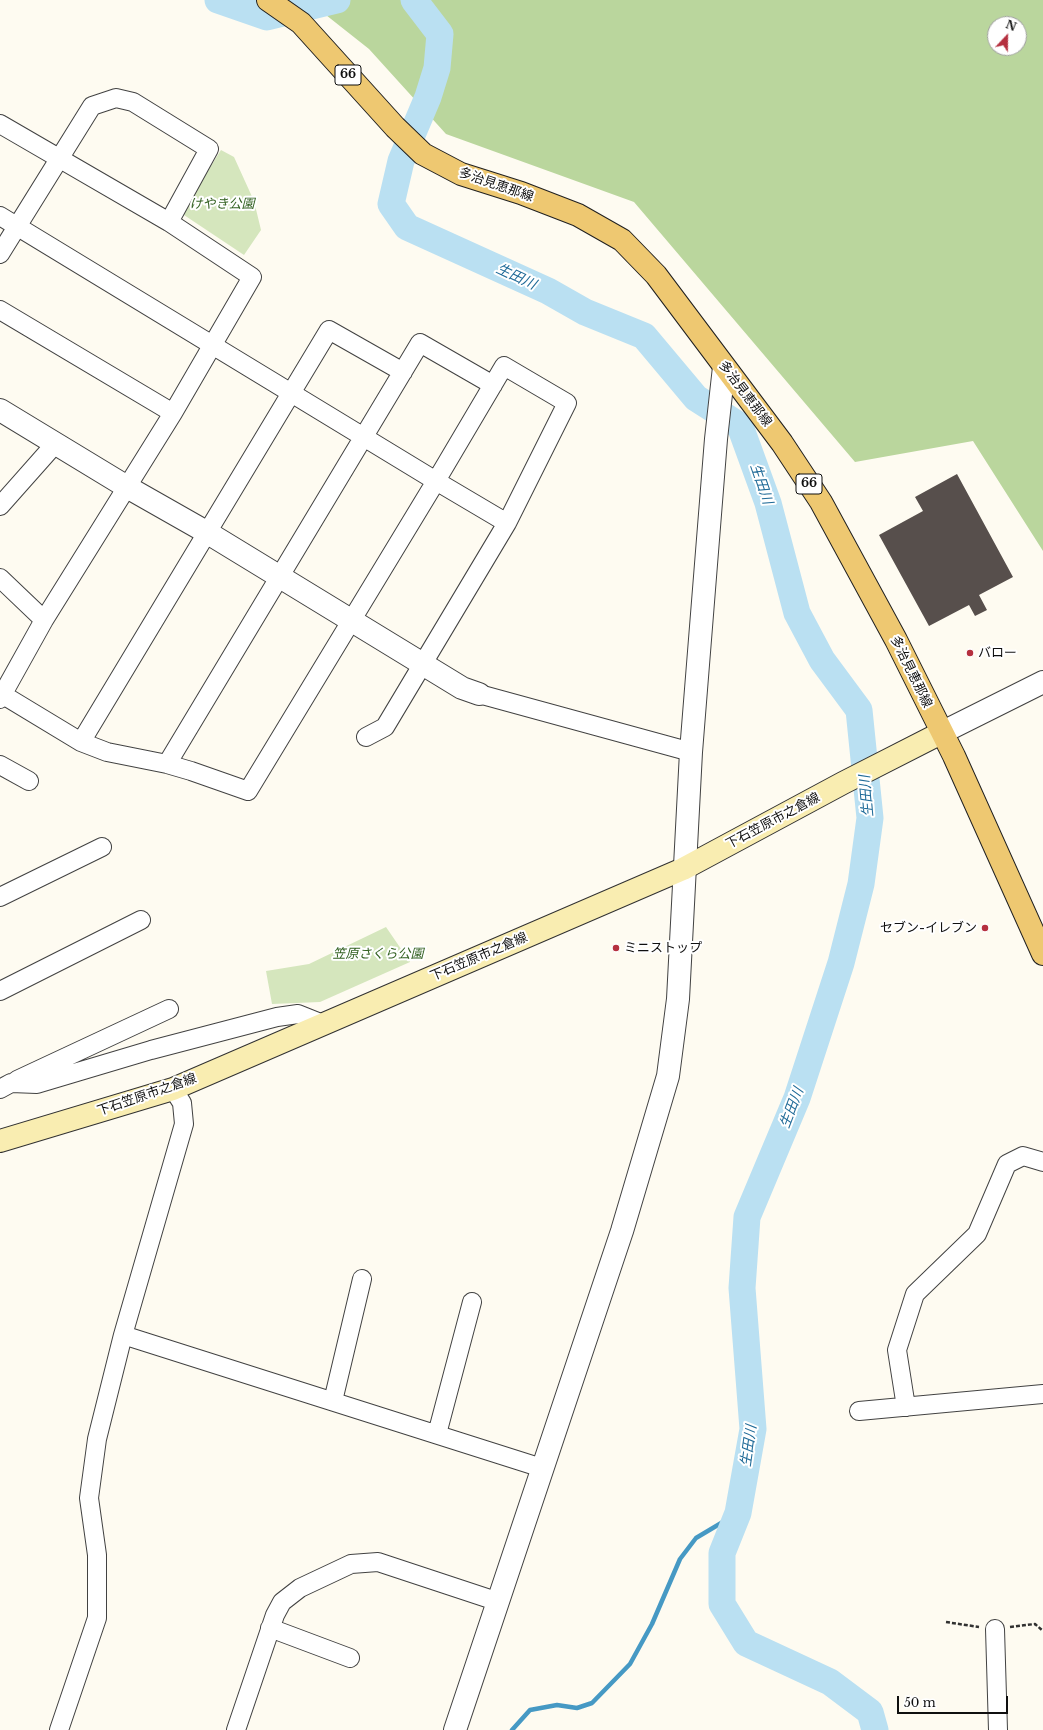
<!DOCTYPE html>
<meta charset="utf-8">
<style>
body{margin:0}
#map{position:relative;width:1043px;height:1730px;overflow:hidden;background:#fefbf1;font-family:"Libre Baskerville",serif}
canvas{display:block}
.north{position:absolute;left:987px;top:16px;width:40px;height:40px;box-sizing:border-box;background:#fff;border:1px solid #9f9f9f;border-radius:50%;rotate:22deg;font-size:11px;font-weight:700;line-height:16px;text-align:center;color:#0f0f0f}
.north::after{content:'';display:block;margin:auto;width:14px;height:18px;background:#b5303f;clip-path:polygon(50% 0,100% 100%,50% 72%,0 100%)}
.scale{position:absolute;left:897px;top:1696px;width:111px;height:18px;box-sizing:border-box;border:2px solid #0f0f0f;border-top:0;padding-left:5px;font-size:12px;line-height:14px;white-space:nowrap;color:#0f0f0f;-webkit-text-stroke:3px #fff;paint-order:stroke}
</style>
<div id="map">
<canvas width="1043" height="1730"></canvas>
<div class="north">N</div>
<div class="scale">50 m</div>
</div>
<script>
const c = document.querySelector('canvas').getContext('2d');
c.lineJoin = 'round';
function fillPath(path, color) { c.fillStyle = color; c.fill(path, 'evenodd'); }
function trace(path, color, width, dash) { c.strokeStyle = color; c.lineWidth = width; c.lineCap = dash ? 'butt' : 'round'; c.setLineDash(dash || []); c.stroke(path); }
function label(font, color, halo, rows, align = 'center') {
  c.font = font + ' "Libre Baskerville","Noto Sans JP",serif'; c.lineWidth = 4; c.setLineDash([]); c.textBaseline = 'middle'; c.strokeStyle = halo; c.fillStyle = color; for (const [text, x, y, turn = 0] of rows) {
    c.save(); c.translate(x, y); c.rotate((+turn || 0) * Math.PI / 180); c.textAlign = isNaN(turn) ? turn : align; if (halo) c.strokeText(text, 0, 0); c.fillText(text, 0, 0); c.restore();
  }
}
fillPath(new Path2D(`
 M221,150l13,7 20,44 7,29 -17,25 -63,-42z
 M386,927l24,35 -90,40 -48,2 -6,-33 43,-7z`), '#d5e6bd');
fillPath(new Path2D(`
 M307,0h736v551l-70,-110 -118,21 -221,-260 -188,-68 -77,-85zM995,24h24v24h-24z`), '#bad69d');
trace(new Path2D(`
 M512,1730l18,-20 27,-5 20,3 15,-5 38,-39 22,-40 28,-65 16,-21 42,-25`), '#4699c4', 4.5);
trace(new Path2D(`
 M218,0l49,17 70,-17
 M414,0l26,34 -3,34 -9,29 -27,64 -10,43 16,23 141,64 37,21 59,24 52,62 44,28 28,77 29,110 25,47 37,50 11,108 -9,66 -20,79 -44,135 -50,119 -5,71 11,141 -15,84 -16,40v51l24,39 84,39 40,30 5,18`), '#bae0f2', 27);
fillPath(new Path2D(`
 M957,474l56,103 -34,18 8,15 -12,6 -6,-11 -40,21 -50,-91 44,-24 -8,-14z`), '#574f4c');
const minor = new Path2D(`
 M0,124l169,98 83,55 -79,136 -129,207 -44,79
 M0,216l436,265 -188,310 -57,-20 -24,-7
 M0,254l92,-148 24,-8 17,4 76,47 -40,73
 M0,310l173,103
 M0,506l55,-62
 M0,578l44,42
 M0,693l81,49 26,10 60,12 253,-421 73,42
 M479,694l212,58
 M366,737l19,-10 122,-204 -71,-42 68,-115 63,37 -60,120
 M81,742l248,-412 74,42
 M0,765l29,16
 M0,897l102,-50
 M0,991l141,-71
 M17,1080l152,-71
 M0,1089l11,-6 26,1 114,-34 126,-33 21,-3 25,10
 M123,1335l419,133
 M333,1401l29,-122
 M906,1407l-9,-57 18,-56 62,-60 30,-70 16,-8 20,6
 M859,1411l184,-17
 M437,1434l35,-132
 M270,1628l80,30
 M995,1629l3,101
 M59,1730l38,-112v-63l-8,-57 8,-59 26,-104 61,-211 -2,-21 -9,-14
 M236,1730l39,-115 7,-13 18,-14 51,-24 27,-2 121,40`);
const tertiary = new Path2D(`
 M0,410l127,77 81,46 254,155 17,6
 M941,733l102,-51
 M455,1730l167,-499 46,-155 10,-77 13,-247 25,-313 8,-72`);
const secondary = new Path2D(`
 M0,1141l173,-52 510,-220 160,-86 98,-50`);
const primary = new Path2D(`
 M268,0l33,23 94,104 28,27 38,20 60,19 57,22 44,25 34,35 126,168 39,59 75,138 58,116 89,198`);
trace(minor, '#424242', 20);
trace(tertiary, '#424242', 24);
trace(secondary, '#313131', 24);
trace(primary, '#202020', 24);
trace(new Path2D(`
 M946,1622l33,5
 M1010,1627l25,-3 8,7`), '#313131', 2.5, [4, 2]);
trace(minor, '#fff', 18);
trace(tertiary, '#fff', 22);
trace(secondary, '#f9edb1', 22);
trace(primary, '#eec871', 22);
for (const [x, y, r, color] of [
 [970,653,4,"#b5303f"],
 [985,928,4,"#b5303f"],
 [616,948,4,"#b5303f"]
]) { const dot = new Path2D(); dot.arc(x, y, r, 0, 2 * Math.PI); c.fillStyle = color; c.fill(dot); trace(dot, '#fff', 1.5); }
for (const [x, y, w] of [
 [348,75,26],
 [809,484,26]
]) { const box = new Path2D(); box.roundRect(x - w / 2, y - 10, w, 20, 3); c.fillStyle = '#fff'; c.fill(box); trace(box, '#0f0f0f', 1); }
label('bold 12px', '#0f0f0f', null, [
 ["66",348,75],
 ["66",809,484]
]);
label('13px', '#0f0f0f', '#fff', [
 ["多治見恵那線",496,185,19],
 ["多治見恵那線",745,394,53],
 ["多治見恵那線",911,672,64],
 ["下石笠原市之倉線",773,821,-28],
 ["下石笠原市之倉線",479,957,-23],
 ["下石笠原市之倉線",147,1095,-19]
]);
label('italic 13px', '#346223', '#fff', [
 ["けやき公園",222,204],
 ["笠原さくら公園",378,954]
]);
label('13px', '#0f0f0f', '#fff', [
 ["バロー",978,653],
 ["セブン-イレブン",977,928,"right"],
 ["ミニストップ",624,948]
], 'left');
label('italic 14px', '#206b98', '#fff', [
 ["生田川",516,277,25],
 ["生田川",761,484,71],
 ["生田川",867,796,-95],
 ["生田川",792,1108,-69],
 ["生田川",749,1446,-82]
]);
</script>
